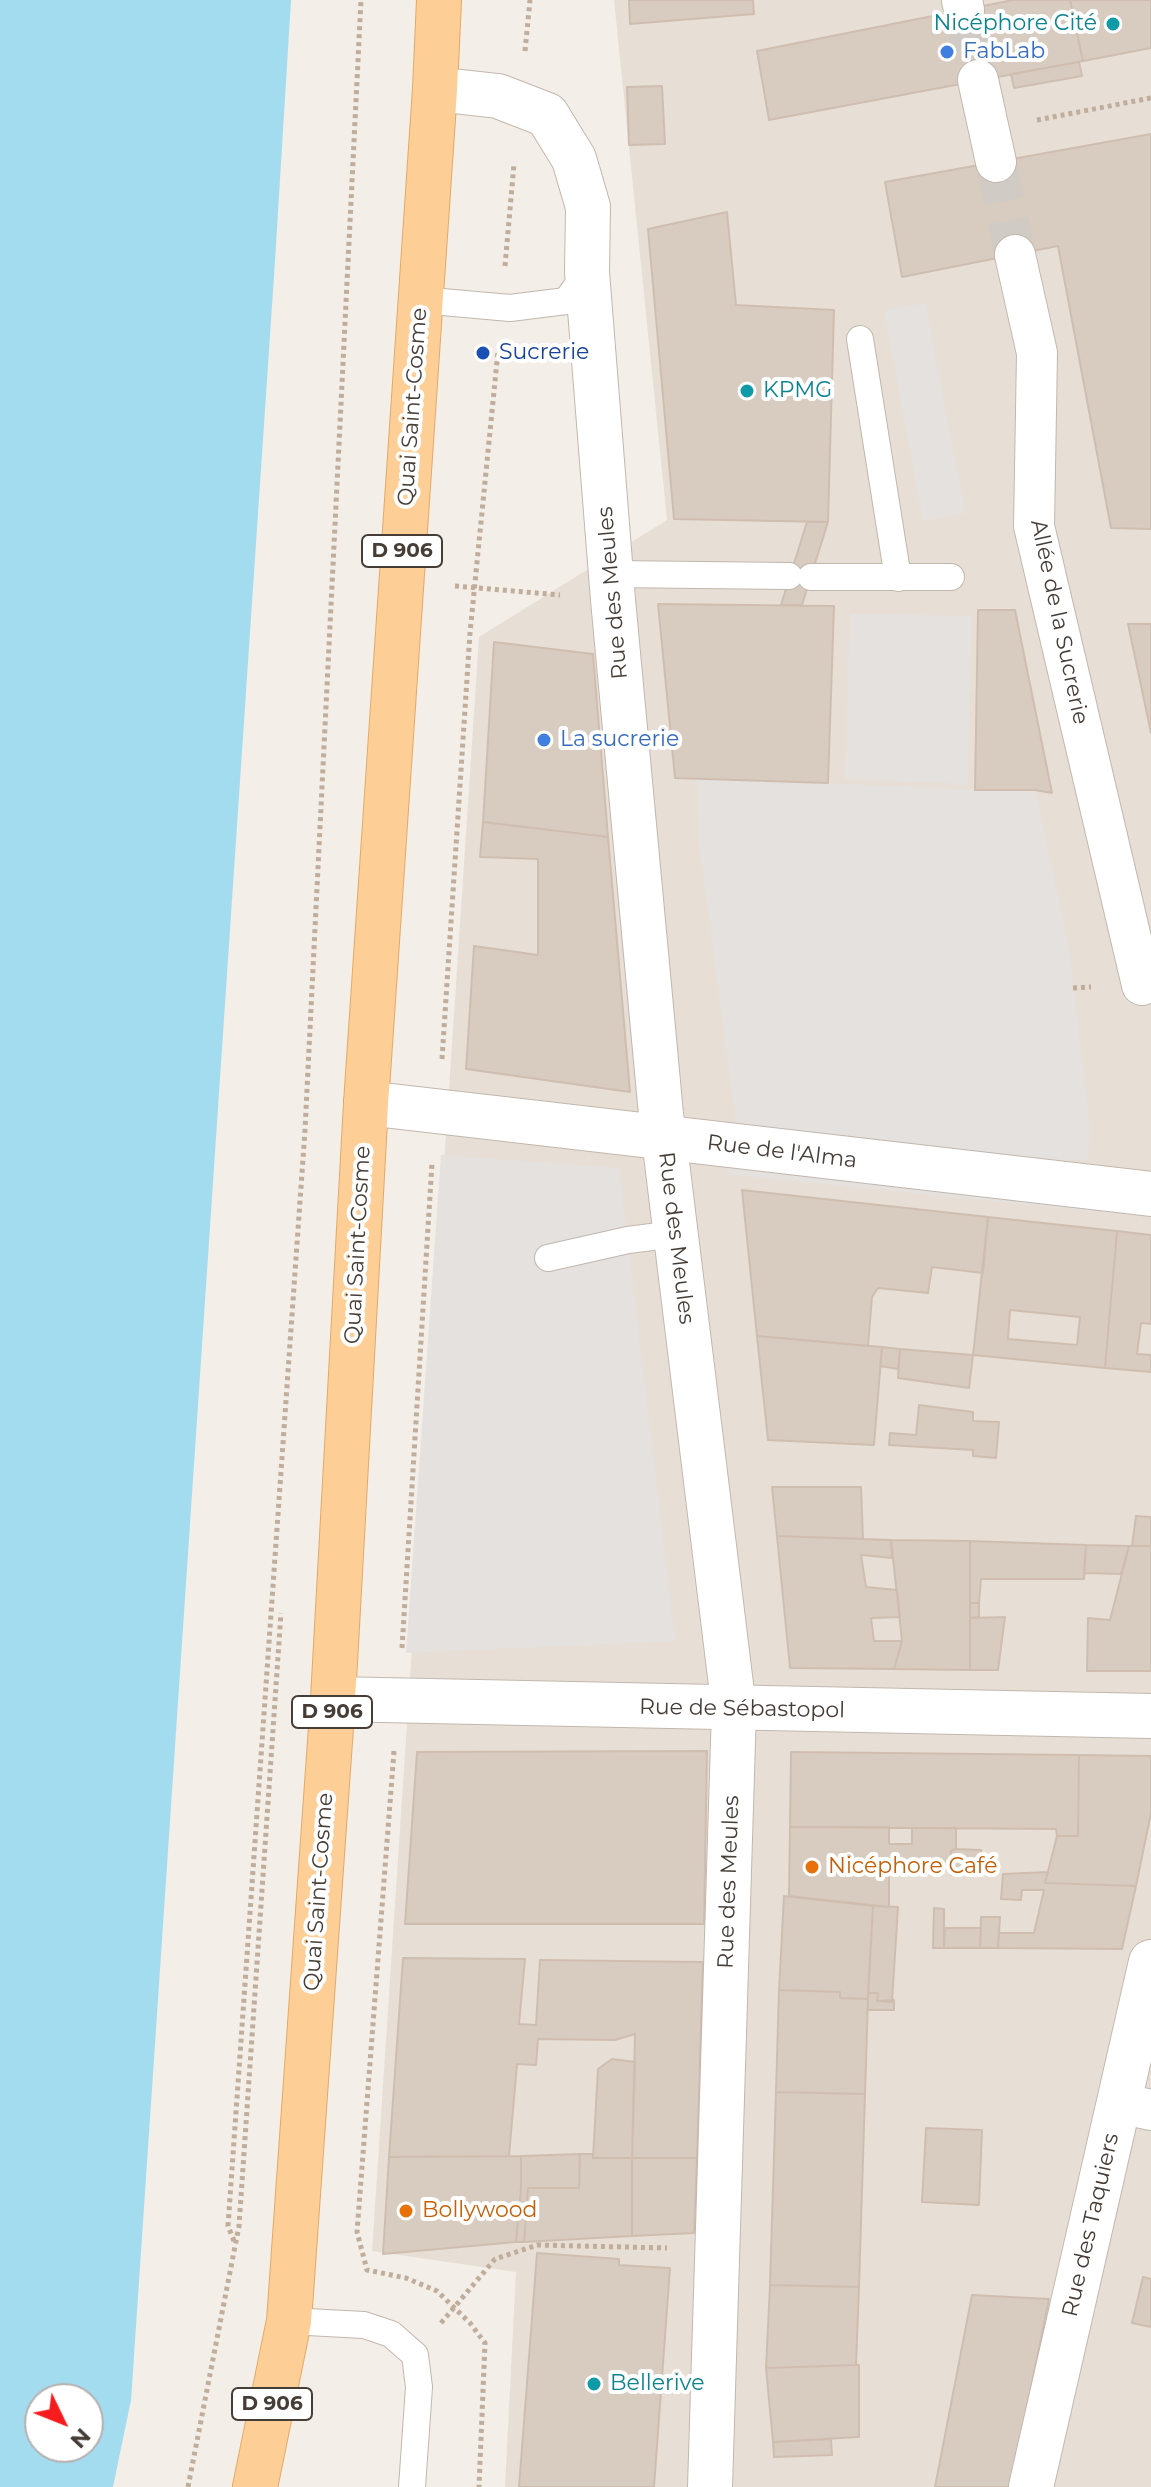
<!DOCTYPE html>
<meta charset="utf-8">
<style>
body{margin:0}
#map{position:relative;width:1151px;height:2487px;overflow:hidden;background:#f3eee7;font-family:Montserrat,sans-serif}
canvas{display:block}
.north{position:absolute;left:24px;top:2383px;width:80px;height:80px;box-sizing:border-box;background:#fff;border:2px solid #b5b1af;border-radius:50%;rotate:133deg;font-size:22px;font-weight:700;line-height:32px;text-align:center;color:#463d36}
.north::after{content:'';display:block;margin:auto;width:28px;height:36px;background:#f61b1d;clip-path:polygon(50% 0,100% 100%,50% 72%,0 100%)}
</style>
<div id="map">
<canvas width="1151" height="2487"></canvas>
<div class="north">N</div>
</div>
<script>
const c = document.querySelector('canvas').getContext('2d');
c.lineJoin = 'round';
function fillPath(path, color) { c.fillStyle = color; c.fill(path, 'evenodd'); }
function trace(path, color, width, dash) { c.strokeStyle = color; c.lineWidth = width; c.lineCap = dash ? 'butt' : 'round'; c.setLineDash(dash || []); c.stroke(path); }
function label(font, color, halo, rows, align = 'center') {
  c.font = font + ' Montserrat,sans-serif'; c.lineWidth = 8; c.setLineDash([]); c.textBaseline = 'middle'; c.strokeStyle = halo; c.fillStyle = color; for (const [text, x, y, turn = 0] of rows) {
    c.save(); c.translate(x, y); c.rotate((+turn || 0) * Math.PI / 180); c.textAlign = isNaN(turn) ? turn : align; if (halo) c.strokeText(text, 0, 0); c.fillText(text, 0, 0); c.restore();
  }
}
fillPath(new Path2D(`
 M614,0h537v2487h-646l11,-215 -144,-21 107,-1614 188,-117z`), '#e7dfd5');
fillPath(new Path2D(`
 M925,303l40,210 -42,8 -39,-210z
 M850,614l121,2 -3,168 -123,-5z
 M697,777l278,13h60l34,159 21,180 -2,31h-33l-319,-36 -37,-281z
 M441,1155l178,13 56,473 -269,12z
 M729,1156l422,42v19l-424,-43z`), '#e4e1df');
fillPath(new Path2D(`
 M0,0h291l-16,261 -144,2139 -18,87h-113zM40,2399h48v48h-48z`), '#a4dcef');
const building = new Path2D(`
 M629,0h124l1,14 -124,10z
 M1013,0h57l13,61 -314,59 -12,-69z
 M1070,0h81v48l-68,13z
 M1079,62l3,14 -68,12 -3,-14z
 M662,86l3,58 -36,1 -2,-58z
 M1151,134v395l-40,-1 -53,-282 -156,31 -17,-95z
 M727,212l9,93 98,5 -6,212 -154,-3 -26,-290z
 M807,522h21l-26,83h-21z
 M658,604l176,2 -6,177 -153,-5z
 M978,610h37l37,183 -17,-3h-60z
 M1128,624h23v109z
 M494,642l99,12 15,183 -125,-15z
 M483,822l125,15 22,255 -164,-23 8,-123 64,9v-96l-58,-2z
 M742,1190l246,27 -5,56 -51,-6 -4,26 -50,-5 -6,9 -4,49 -111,-10z
 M988,1217l129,14 -12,137 -132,-13zM1010,1310l70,7 -3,28 -69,-6z
 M1117,1231l34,4v89l-10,-1 -4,31 14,1v17l-46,-4z
 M757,1336l125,11 -8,98 -106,-5z
 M882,1347l18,2 -2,20 -18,-3z
 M900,1349l73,6 -4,33 -71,-10z
 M919,1405l54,7v9l26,1 -3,36 -23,-2v-6l-84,-5 1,-12 26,2z
 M772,1487h89l2,52 -86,-3z
 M1136,1516l15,1v29h-19z
 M777,1536l114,4 1,18 -31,-3 5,32 31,3 3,27 -29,1 3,23h28l-8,28 -104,-1z
 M891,1540l79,1v129l-76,-1 8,-28z
 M970,1541l116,4 -2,34h-103l-2,24h-9z
 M1086,1545l43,1 -8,28 -37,-1z
 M1129,1546h22v125h-64l1,-53 22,2z
 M970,1603h9v14l-9,1z
 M1005,1617l-7,53h-28v-52z
 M707,1751l-3,173h-299l12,-172z
 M791,1752l288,3 -1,81h-21l-1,-7 -266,-2z
 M1079,1755l72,1v57l-15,73 -91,-3 12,-47h21z
 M790,1827h99v17h23v-16h44v21l-5,2v15l-62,-3v44l-100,-11z
 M956,1849l25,1v23l-30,2v-24z
 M1048,1872l-3,11 91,3 -14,63 -124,-1 1,-15h35l10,-43h-22l-1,10 -20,-1 2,-25z
 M784,1896l89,10 -5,93 -28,-1v-6l-61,-2z
 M873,1906l25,1 -6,95 -15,-1 1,-8h-10z
 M934,1908l10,1v39h-11z
 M981,1917h19l-2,31h-18z
 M945,1928h36l-1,20h-36z
 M403,1958l122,1 -6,65 17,1 4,-65 163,2 -6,196h-65l3,-124 -20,6 -77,-1 -2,26 -19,-1 -8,92 -120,1z
 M779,1990l61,2v6l28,1 -3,95 -89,-2z
 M868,1993h10l-1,8 17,-1v10h-26z
 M612,2059l23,3 -3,96h-39l5,-89z
 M776,2092l89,2 -6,193 -89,-2z
 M926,2128l56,2 -3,75 -57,-3z
 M580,2154l-1,34h-51l-4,54h-8l5,-54v-32z
 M580,2154h13v4h39v78l-108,6 4,-54h51z
 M521,2156v32l-5,54 -133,12 6,-97z
 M632,2158h65l-3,75 -62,3z
 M537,2253l82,6v6l51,3 -16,219h-135z
 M1143,2277l8,2v48l-19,-4z
 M770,2285l89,2 -3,78 -90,3z
 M972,2295l77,4 -38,188h-76z
 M856,2365h3v72l-86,5 -7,-74z
 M831,2439l1,16 -58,2 -1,-15z`);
fillPath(building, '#d8cbc0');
trace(building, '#cfbeb0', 2);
trace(new Path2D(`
 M964,10l14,70
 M996,162l19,93`), '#d0cbc4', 40, [40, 20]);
const service = new Path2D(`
 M420,300l90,8 56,-7 21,-29
 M860,339l38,239
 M612,574l177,2
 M811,577h140
 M548,1258l80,-18 47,-6
 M289,2321l75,4 27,9 24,21 4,32 -7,100`);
const pedestrian = new Path2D(`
 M962,0l2,10
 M978,80l18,82
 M1015,255l22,98 -3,173 108,459
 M1119,2103l32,7`);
const minor = new Path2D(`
 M435,89l63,7 49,19 27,44 14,48 -1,65 26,328 48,514 73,595 -24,778
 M366,1103l785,91
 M1031,2487l120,-525`);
const tertiary = new Path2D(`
 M333,1699l818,17`);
const primary = new Path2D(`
 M255,2487l34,-166 44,-622 33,-596 69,-1014 4,-89`);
trace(service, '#c2b7ad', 28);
trace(pedestrian, '#c2b7ad', 42);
trace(minor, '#c2b7ad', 46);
trace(tertiary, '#c2b7ad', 46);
trace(primary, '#e2a967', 46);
trace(new Path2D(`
 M525,51l5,-51
 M1037,120l114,-22
 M505,266l9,-102
 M455,586l105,9
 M1073,988l18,-1
 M442,1059l28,-426 28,-282
 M402,1648l30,-485
 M394,1751l-37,481 10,38 39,8 31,13 33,32 15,20 -6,144
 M234,2241l-6,-15 77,-1096 56,-1130
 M441,2323l54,-64 42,-14 130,3
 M188,2487l51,-261 42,-613`), '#c0ad9b', 5, [4, 4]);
trace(service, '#fff', 26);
trace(pedestrian, '#fff', 40);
trace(minor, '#fff', 44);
trace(tertiary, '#fff', 44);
trace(primary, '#fdcf97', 44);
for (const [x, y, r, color] of [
 [1113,24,8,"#0f9aa8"],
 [947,52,8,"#3f7fe0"],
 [483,353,8,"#1a4fb4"],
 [747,391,8,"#0f9aa8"],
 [544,740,8,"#3f7fe0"],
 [812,1867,8,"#e8710a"],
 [406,2211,8,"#e8710a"],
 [594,2384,8,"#0f9aa8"]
]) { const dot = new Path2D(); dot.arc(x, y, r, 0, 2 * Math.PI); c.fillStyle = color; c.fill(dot); trace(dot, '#fff', 3); }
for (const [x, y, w] of [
 [402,551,80],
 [332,1712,80],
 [272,2404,80]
]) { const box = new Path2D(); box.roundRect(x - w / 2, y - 16, w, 32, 6); c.fillStyle = '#fff'; c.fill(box); trace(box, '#463d36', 2); }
label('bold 20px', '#463d36', null, [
 ["D 906",402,551],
 ["D 906",332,1712],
 ["D 906",272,2404]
]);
label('22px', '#0d838f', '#fff', [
 ["Nicéphore Cité",1097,24,"right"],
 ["KPMG",763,391],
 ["Bellerive",610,2384]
], 'left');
label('22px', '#366cbe', '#fff', [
 ["FabLab",963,52],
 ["La sucrerie",560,740]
], 'left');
label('22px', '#164399', '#fff', [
 ["Sucrerie",499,353]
], 'left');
label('22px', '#463d36', '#fff', [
 ["Quai Saint-Cosme",413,407,-86],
 ["Rue des Meules",613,593,-95],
 ["Allée de la Sucrerie",1059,622,78],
 ["Rue de l'Alma",782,1152,7],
 ["Rue des Meules",676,1238,83],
 ["Quai Saint-Cosme",358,1245,-87],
 ["Rue de Sébastopol",742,1709,1],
 ["Rue des Meules",729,1882,-88],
 ["Quai Saint-Cosme",319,1892,-86],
 ["Rue des Taquiers",1091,2225,-77]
]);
label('22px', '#c56008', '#fff', [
 ["Nicéphore Café",828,1867],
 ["Bollywood",422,2211]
], 'left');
</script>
